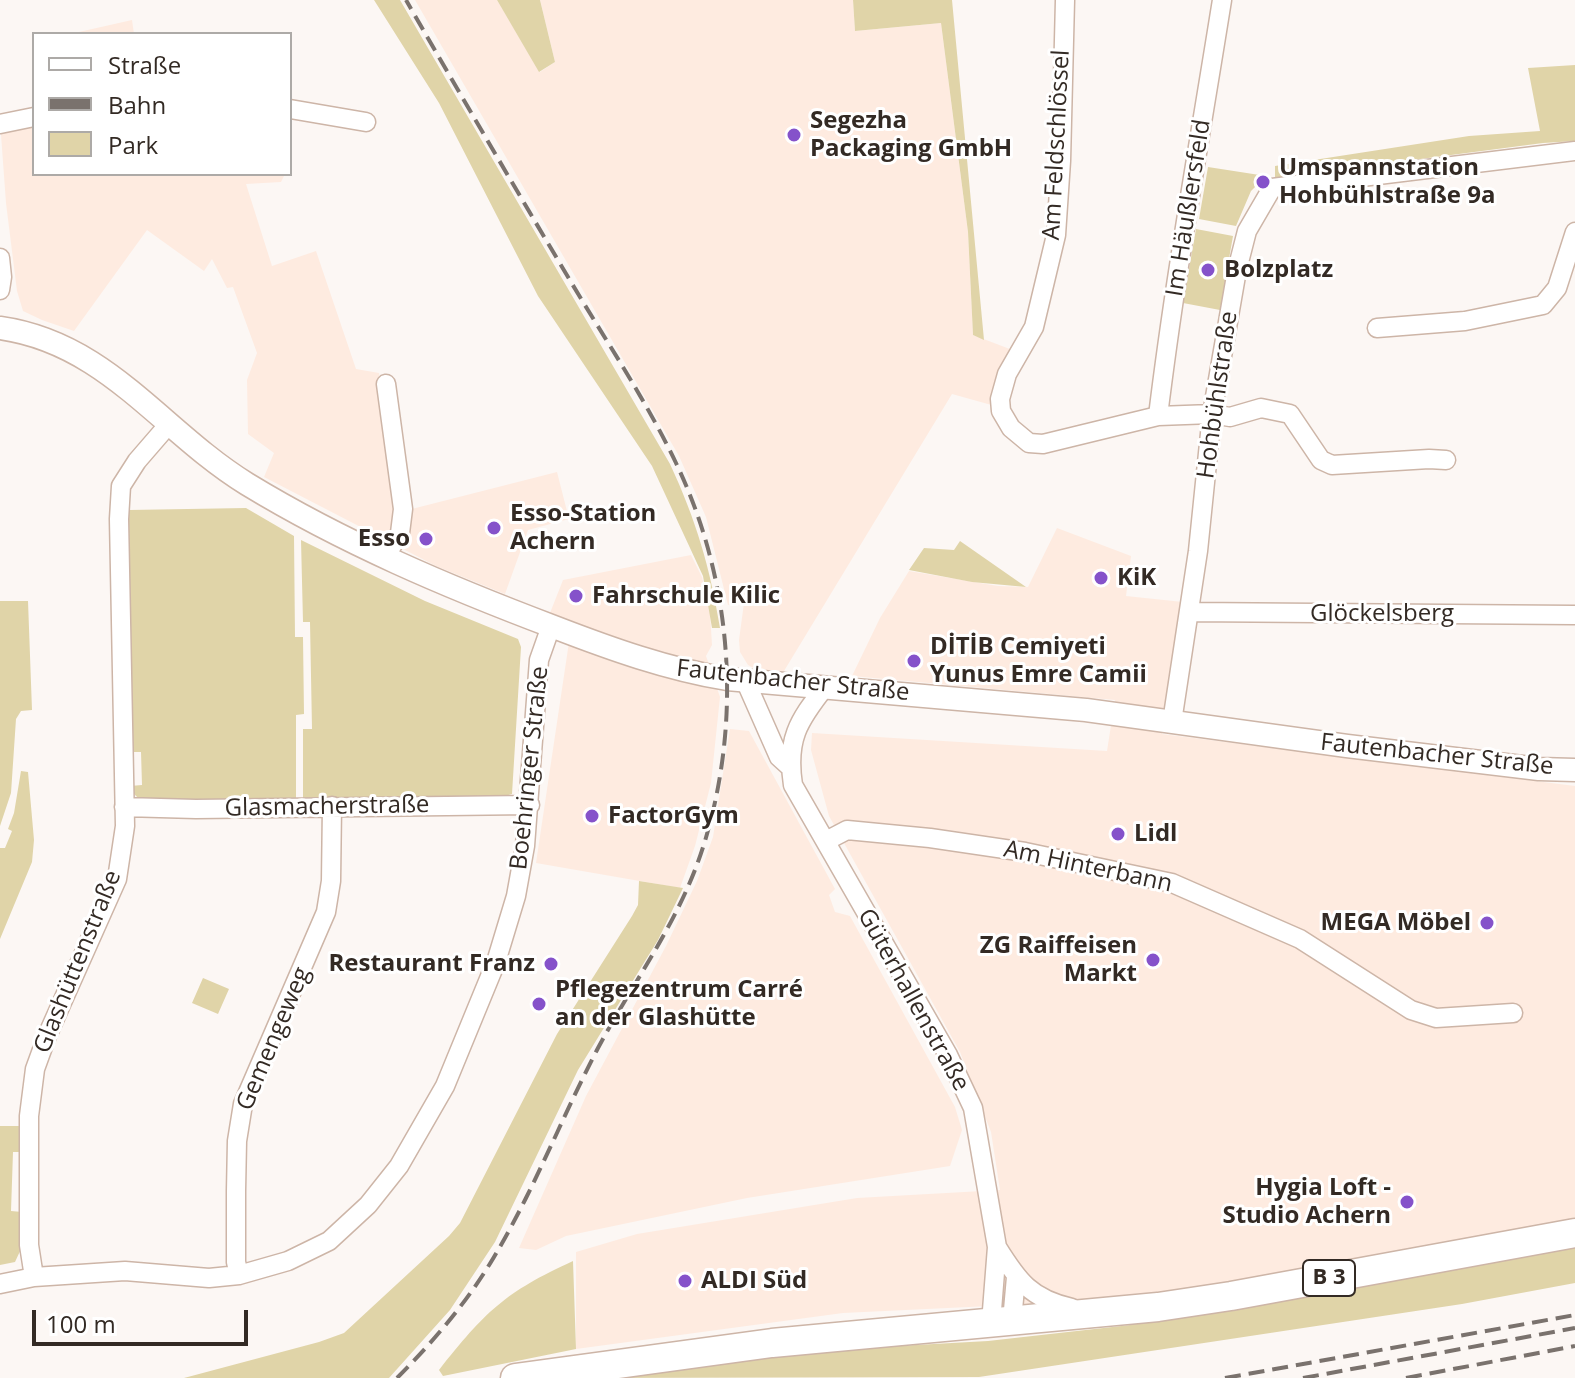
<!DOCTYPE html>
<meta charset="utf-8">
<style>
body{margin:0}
#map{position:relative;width:1575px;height:1378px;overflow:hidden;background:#fcf7f4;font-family:"Open Sans",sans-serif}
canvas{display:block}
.legend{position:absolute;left:32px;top:32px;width:260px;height:144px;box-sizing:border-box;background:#fff;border:2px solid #adaaa7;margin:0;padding:10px 14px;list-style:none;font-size:24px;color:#332a24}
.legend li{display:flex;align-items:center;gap:16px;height:40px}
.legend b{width:40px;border:2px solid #adaaa7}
.scale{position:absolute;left:32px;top:1310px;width:216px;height:36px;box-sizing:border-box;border:4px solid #332a24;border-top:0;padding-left:10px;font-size:24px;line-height:28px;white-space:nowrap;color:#332a24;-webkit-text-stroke:6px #fff;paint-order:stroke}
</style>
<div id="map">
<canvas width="1575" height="1378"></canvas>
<ul class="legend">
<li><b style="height:10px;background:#fff"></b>Straße</li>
<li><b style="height:10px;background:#7a726d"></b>Bahn</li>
<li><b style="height:22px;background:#e0d4a8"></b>Park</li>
</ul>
<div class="scale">100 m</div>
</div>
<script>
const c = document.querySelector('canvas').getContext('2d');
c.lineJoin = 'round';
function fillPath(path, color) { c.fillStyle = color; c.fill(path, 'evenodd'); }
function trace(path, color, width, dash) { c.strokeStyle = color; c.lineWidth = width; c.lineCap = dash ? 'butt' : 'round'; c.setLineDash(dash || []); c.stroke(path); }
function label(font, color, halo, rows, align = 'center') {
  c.font = font + ' "Open Sans",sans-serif'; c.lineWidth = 6; c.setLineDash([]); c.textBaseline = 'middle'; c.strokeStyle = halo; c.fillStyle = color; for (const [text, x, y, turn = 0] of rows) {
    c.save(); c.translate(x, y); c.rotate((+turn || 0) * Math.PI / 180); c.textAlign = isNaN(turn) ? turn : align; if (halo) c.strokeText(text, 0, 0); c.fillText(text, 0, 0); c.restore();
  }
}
fillPath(new Path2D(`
 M415,0h82l43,72 15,-10 -15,-62h313l2,31 86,-8 27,209 5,103 42,16 -20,55 -43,-12 -168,277 -27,-1 -9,-5 -8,-13 -1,-12 5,-37 -16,2 -22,-88 -27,-61z
 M132,20l2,14h-64z
 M34,115v59h251l-4,8 -35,2 26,82 44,-15 40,118 23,4 21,139 157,-40 12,47 -41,11 -23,64 -69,-28 -172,-89 10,-24 -26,-19 -1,-54 10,-27 -24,-66 -6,1 -15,-29 -8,12 -57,-41 -73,101 -32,-11 -19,-9 -6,-20 -11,-88 -6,-82z
 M1057,528l74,28 -5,40 57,6 -21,132 413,52v440l-418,72 -314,15 -267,36v-97l61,-18 220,-36 143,-8 -9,-58 -31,-80 -131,-236 -18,-66 1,-17 295,18 8,-51 -263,-24 28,-58 29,-47 89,15 30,1z
 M691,555l11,22 8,36 2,32 -6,11 14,41 -9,86 -16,63 -15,42 -144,-25 36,-241 -22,-9 13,-33z
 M730,729l19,2 86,158 -6,6 6,17 15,4 105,191 7,23 -12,36 -203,32 -181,38 -30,14 -17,-2 67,-152 80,-150 31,-65 16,-44z`), '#feebe0');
fillPath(new Path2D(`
 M374,0h26l270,464c26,56 40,103 50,164h-8l-9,-52 -51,-110 -114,-170 -99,-193z
 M497,0h43l15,62 -16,10z
 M853,0h99l32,340 -11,-5 -5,-103 -27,-209 -86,8z
 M1575,65v76l-32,2 -268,35v-12l194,-30 71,-5 -12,-63z
 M1208,167l58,9 -15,15 -15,35 -37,-7z
 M1196,229l37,7 -13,74 -37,-7z
 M246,508l48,28 1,101h8l1,77 -8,1v85l-147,2c-11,-3 -15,-6 -19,-16l12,-1 -1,-33h-11l-1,-242z
 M301,540l124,61 93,38 3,8 -9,147 -11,3 -198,2v-70h9l-2,-107h-7z
 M960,541l66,46 -54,-5 -63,-12 15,-22 30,2z
 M0,601h28l4,109 -11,1 -5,8 -5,74 -11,33z
 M21,771l7,1 6,68 -2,22 -32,77v-91h5l7,-17 -4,-2 6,-16z
 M639,881l44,7 -25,52 -80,130 -83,172 -45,68 -61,68h-205l135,-36 25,-9 105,-97 11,-13 97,-189 75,-118 6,-11z
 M203,978l26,11 -11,25 -26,-11z
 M0,1126h24v26h-11l-2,59 11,1 -1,37 -6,13 -15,3z
 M1575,1242v41l-113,21 -483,73 -399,1 155,-23 253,-14 142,-16v-5z
 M573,1261l3,88 -133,27 -4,-6c46,-58 66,-78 134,-109z`), '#e0d4a8');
const minor = new Path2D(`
 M1065,0l-4,161 -5,74 -22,92 -27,47 -7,25 1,12 10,17 18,15 14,1 115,-28 54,-2 18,3 31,-9 29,6 31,46 11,5 97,-6 17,1
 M290,109l76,13
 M0,124l34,-7
 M0,258l2,19 -2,13
 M1377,328l88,-7 78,-16 14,-17 18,-56
 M1158,416c17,-139 42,-278 64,-416
 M385,557l15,-24 3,-24 -17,-125
 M1190,612l384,3
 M745,680l34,77 11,10
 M825,687c-27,34 -39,53 -32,98l155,270 25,53 24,139 -6,76
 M1172,722l26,-171 14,-137 25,-144 10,-39 25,-43 303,-37
 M124,807l72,2 334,-4
 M826,841l21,-11 83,8 95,14 147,31 128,56 111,71 25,8 77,-5
 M997,1247c21,34 34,52 75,61
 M239,1275l-3,-13v-71l1,-50 6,-37 83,-192 5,-31 1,-75
 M34,1277l-5,-32v-129l6,-47 12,-33 70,-157 8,-53 -6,-307 2,-33 16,-25 32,-37
 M0,1284l34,-7 91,-6 84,7 30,-3 49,-14 41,-20 39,-36 31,-39 46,-80 51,-124 20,-66 9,-50 14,-186 12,-34
 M1012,1321l4,-44`);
const tertiary = new Path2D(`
 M0,328c107,15 161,103 247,156 97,59 201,103 307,143 57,22 113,42 173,52l359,31 261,36 192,23 36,1`);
const primary = new Path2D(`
 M515,1378l257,-35 386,-36 73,-11 344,-63`);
trace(minor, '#cdb5a7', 21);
trace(tertiary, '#cdb5a7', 25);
trace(primary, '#cdb5a7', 31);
trace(minor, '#fff', 18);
trace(tertiary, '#fff', 22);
trace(primary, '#fff', 28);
trace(new Path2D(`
 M397,1378c36,-36 71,-77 97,-121 40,-67 68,-140 104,-209 39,-73 86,-132 109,-214 35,-123 24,-256 -31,-371 -30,-63 -70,-122 -105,-181 -56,-94 -111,-188 -165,-282
 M1225,1378l350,-63
 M1303,1378l272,-50
 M1406,1378l169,-32`), '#7a726d', 4, [16, 8]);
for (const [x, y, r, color] of [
 [794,135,8,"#8552ca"],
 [1263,182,8,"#8552ca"],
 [1208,270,8,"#8552ca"],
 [494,528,8,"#8552ca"],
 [426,539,8,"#8552ca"],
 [1101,578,8,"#8552ca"],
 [576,596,8,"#8552ca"],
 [914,661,8,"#8552ca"],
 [592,816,8,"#8552ca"],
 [1118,834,8,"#8552ca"],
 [1487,923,8,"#8552ca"],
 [1153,960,8,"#8552ca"],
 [551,964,8,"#8552ca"],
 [539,1004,8,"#8552ca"],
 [1407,1202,8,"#8552ca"],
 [685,1281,8,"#8552ca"]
]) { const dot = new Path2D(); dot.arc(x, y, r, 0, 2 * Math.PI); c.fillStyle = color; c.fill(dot); trace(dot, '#fff', 3); }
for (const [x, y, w] of [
 [1329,1278,52]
]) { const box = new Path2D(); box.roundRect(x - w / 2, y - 18, w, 36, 6); c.fillStyle = '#fff'; c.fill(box); trace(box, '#332a24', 2); }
label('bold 22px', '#332a24', null, [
 ["B 3",1329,1278]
]);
label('bold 24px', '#332a24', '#fff', [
 ["Segezha",810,121],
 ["Packaging GmbH",810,149],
 ["Umspannstation",1279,168],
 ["Hohbühlstraße 9a",1279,196],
 ["Bolzplatz",1224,270],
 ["Esso-Station",510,514],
 ["Achern",510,542],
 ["Esso",410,539,"right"],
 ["KiK",1117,578],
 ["Fahrschule Kilic",592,596],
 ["DİTİB Cemiyeti",930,647],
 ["Yunus Emre Camii",930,675],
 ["FactorGym",608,816],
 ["Lidl",1134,834],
 ["MEGA Möbel",1471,923,"right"],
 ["ZG Raiffeisen",1137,946,"right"],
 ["Markt",1137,974,"right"],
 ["Restaurant Franz",535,964,"right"],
 ["Pflegezentrum Carré",555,990],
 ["an der Glashütte",555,1018],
 ["Hygia Loft -",1391,1188,"right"],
 ["Studio Achern",1391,1216,"right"],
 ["ALDI Süd",701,1281]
], 'left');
label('24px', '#332a24', '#fff', [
 ["Am Feldschlössel",1057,145,-87],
 ["Im Häußlersfeld",1189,208,-81],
 ["Hohbühlstraße",1218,395,-82],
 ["Glöckelsberg",1382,614],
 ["Fautenbacher Straße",793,681,6],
 ["Fautenbacher Straße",1437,755,6],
 ["Boehringer Straße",530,768,-84],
 ["Glasmacherstraße",327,807,-1],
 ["Am Hinterbann",1088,867,12],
 ["Glashüttenstraße",78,962,-68],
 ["Güterhallenstraße",913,1000,61],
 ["Gemengeweg",274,1039,-67]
]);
</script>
